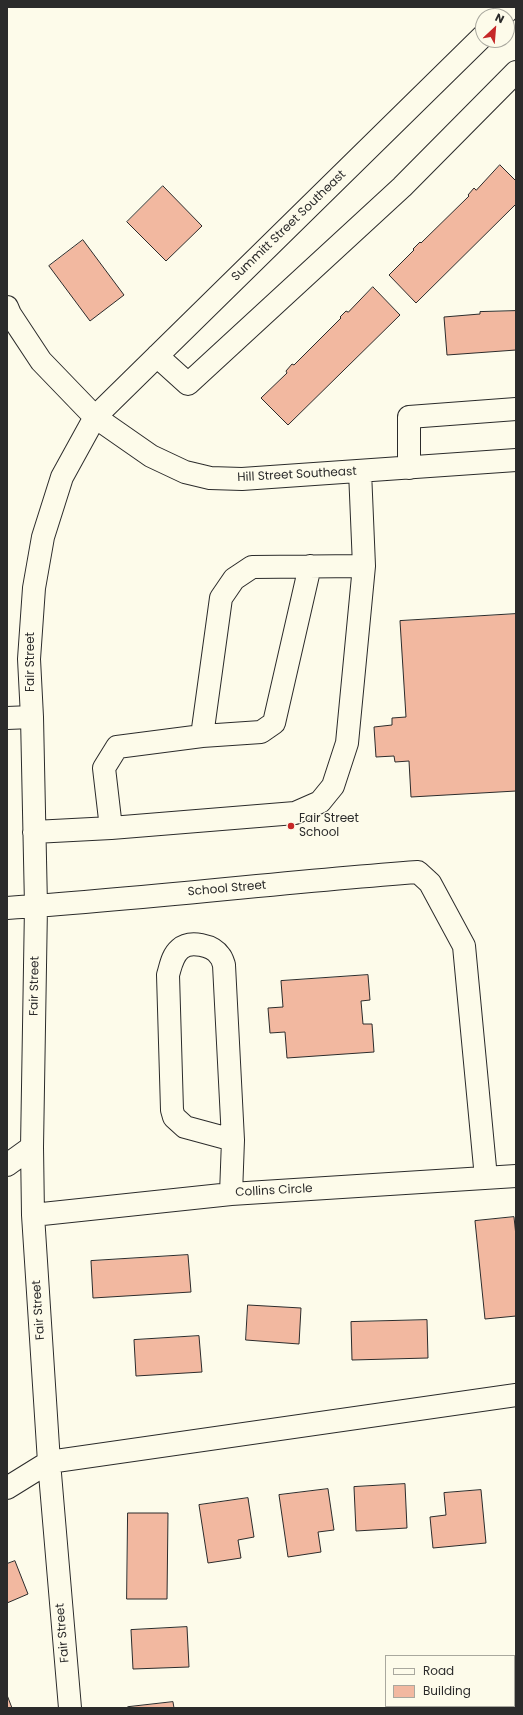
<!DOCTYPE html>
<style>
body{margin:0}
#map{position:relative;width:523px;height:1715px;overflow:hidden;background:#fdfbea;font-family:Poppins,sans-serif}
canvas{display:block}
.frame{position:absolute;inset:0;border:8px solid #2b2b2b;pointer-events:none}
.legend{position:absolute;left:385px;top:1655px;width:130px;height:52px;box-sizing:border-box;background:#fdfbea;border:1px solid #a9a89e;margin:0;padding:5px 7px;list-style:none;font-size:12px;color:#2b2b2b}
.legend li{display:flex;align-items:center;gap:8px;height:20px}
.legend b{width:20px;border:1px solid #a9a89e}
.north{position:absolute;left:475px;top:8px;width:40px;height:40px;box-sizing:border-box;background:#fdfbea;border:1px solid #a9a89e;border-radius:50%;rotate:26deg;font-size:11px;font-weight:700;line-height:16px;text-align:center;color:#2b2b2b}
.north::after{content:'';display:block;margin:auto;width:14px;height:18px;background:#c62828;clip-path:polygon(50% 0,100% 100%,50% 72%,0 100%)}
</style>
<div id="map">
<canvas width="523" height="1715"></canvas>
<div class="frame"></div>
<ul class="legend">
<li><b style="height:5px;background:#fdfbea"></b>Road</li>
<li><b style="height:11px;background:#f2b8a0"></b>Building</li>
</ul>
<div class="north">N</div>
</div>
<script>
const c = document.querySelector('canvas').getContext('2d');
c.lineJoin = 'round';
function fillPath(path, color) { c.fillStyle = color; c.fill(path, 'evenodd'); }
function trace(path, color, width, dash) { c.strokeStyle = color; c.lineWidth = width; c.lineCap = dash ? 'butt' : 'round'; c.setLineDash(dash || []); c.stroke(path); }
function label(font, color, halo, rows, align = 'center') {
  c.font = font + ' Poppins,sans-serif'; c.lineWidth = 3; c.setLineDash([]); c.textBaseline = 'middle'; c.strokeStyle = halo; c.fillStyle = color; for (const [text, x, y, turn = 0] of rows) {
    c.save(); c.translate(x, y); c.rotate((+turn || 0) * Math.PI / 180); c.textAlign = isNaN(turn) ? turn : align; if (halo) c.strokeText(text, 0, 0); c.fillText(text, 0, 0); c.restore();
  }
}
const building = new Path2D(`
 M500,165l16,16v23l-100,99 -27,-28 25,-25 -1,-1 7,-7 1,1 48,-47 -1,-1 6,-7 2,2z
 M163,186l39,40 -36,35 -39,-39z
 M83,240l41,55 -34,26 -41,-55z
 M373,287l27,28 -112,110 -27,-27 26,-25 -1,-2 6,-7 2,1 47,-47 -1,-1 6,-6 2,1z
 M516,311v39l-69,5 -3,-38 36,-3v-2z
 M516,614v177l-105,6 -2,-36 -14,1 -1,-6 -18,1 -2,-30 18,-2v-7l14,-1 -6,-96z
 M368,975l2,25 -9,1 2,23h9l2,28 -87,6 -2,-26 -15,1 -2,-25 15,-1 -2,-26z
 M514,1217l2,19v80l-31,3 -10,-98z
 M188,1255l3,37 -98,6 -2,-37z
 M248,1305l53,3 -2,36 -53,-4z
 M427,1320l1,38 -76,2 -1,-38z
 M199,1336l3,36 -66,4 -2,-36z
 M405,1484l2,44 -51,3 -2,-44z
 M328,1489l6,41 -16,2 3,20 -33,5 -9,-62z
 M481,1490l5,53 -53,5 -3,-31 16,-2 -2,-22z
 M248,1498l6,39 -16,3 3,18 -33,5 -9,-58z
 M128,1513h40l-1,86h-40z
 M15,1561l13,33 -21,9v-39z
 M187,1627l2,40 -56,2 -2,-39z
 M7,1695l5,13h-5z
 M514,1695l1,13h-69v-2h68z
 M173,1702l1,6h-45l-1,-1z`);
fillPath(building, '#f2b8a0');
trace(building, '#2b2b2b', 1);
const minor = new Path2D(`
 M502,16l9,-9
 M7,307l3,7 31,47 54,56 56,39 34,16 25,6 32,1 274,-19
 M157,356l31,28 214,-197 114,-115
 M409,468v-51l107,-8
 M7,718l25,-1
 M202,736l59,-4 13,-9 36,-157
 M111,828l-7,-60 13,-21 85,-11 19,-138 13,-19 18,-12 112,-1
 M34,832l77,-4 184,-15 25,-11 13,-16 14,-43 17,-177 -4,-95
 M7,908c137,-9 274,-26 411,-36l12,11 34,63 22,232
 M7,1165l25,-18
 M231,1194l2,-54 -9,-175c-1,-3 -2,-7 -4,-9 -7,-11 -30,-16 -40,-7 -8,7 -9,16 -12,26l4,135 2,7 11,10 48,13
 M33,1215l198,-21 285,-18
 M7,1488l42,-26 467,-67
 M70,1708l-21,-246 -16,-247 -1,-68 4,-241 -4,-189 -3,-58 5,-71 9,-51 19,-60 33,-60 388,-381`);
trace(minor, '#2b2b2b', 24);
trace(minor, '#fdfbea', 22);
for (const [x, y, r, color] of [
 [291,826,4,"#c62828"]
]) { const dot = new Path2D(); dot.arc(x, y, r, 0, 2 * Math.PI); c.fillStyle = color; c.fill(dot); trace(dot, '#fdfbea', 1.5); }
label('12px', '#2b2b2b', '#fdfbea', [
 ["Summitt Street Southeast",289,226,-44],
 ["Hill Street Southeast",297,475,-3],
 ["Fair Street",31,662,-90],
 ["School Street",227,889,-5],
 ["Fair Street",35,986,-89],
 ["Collins Circle",274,1191,-3],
 ["Fair Street",39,1310,-94],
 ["Fair Street",63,1633,-95]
]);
label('12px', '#2b2b2b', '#fdfbea', [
 ["Fair Street",299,819],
 ["School",299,833]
], 'left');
</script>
